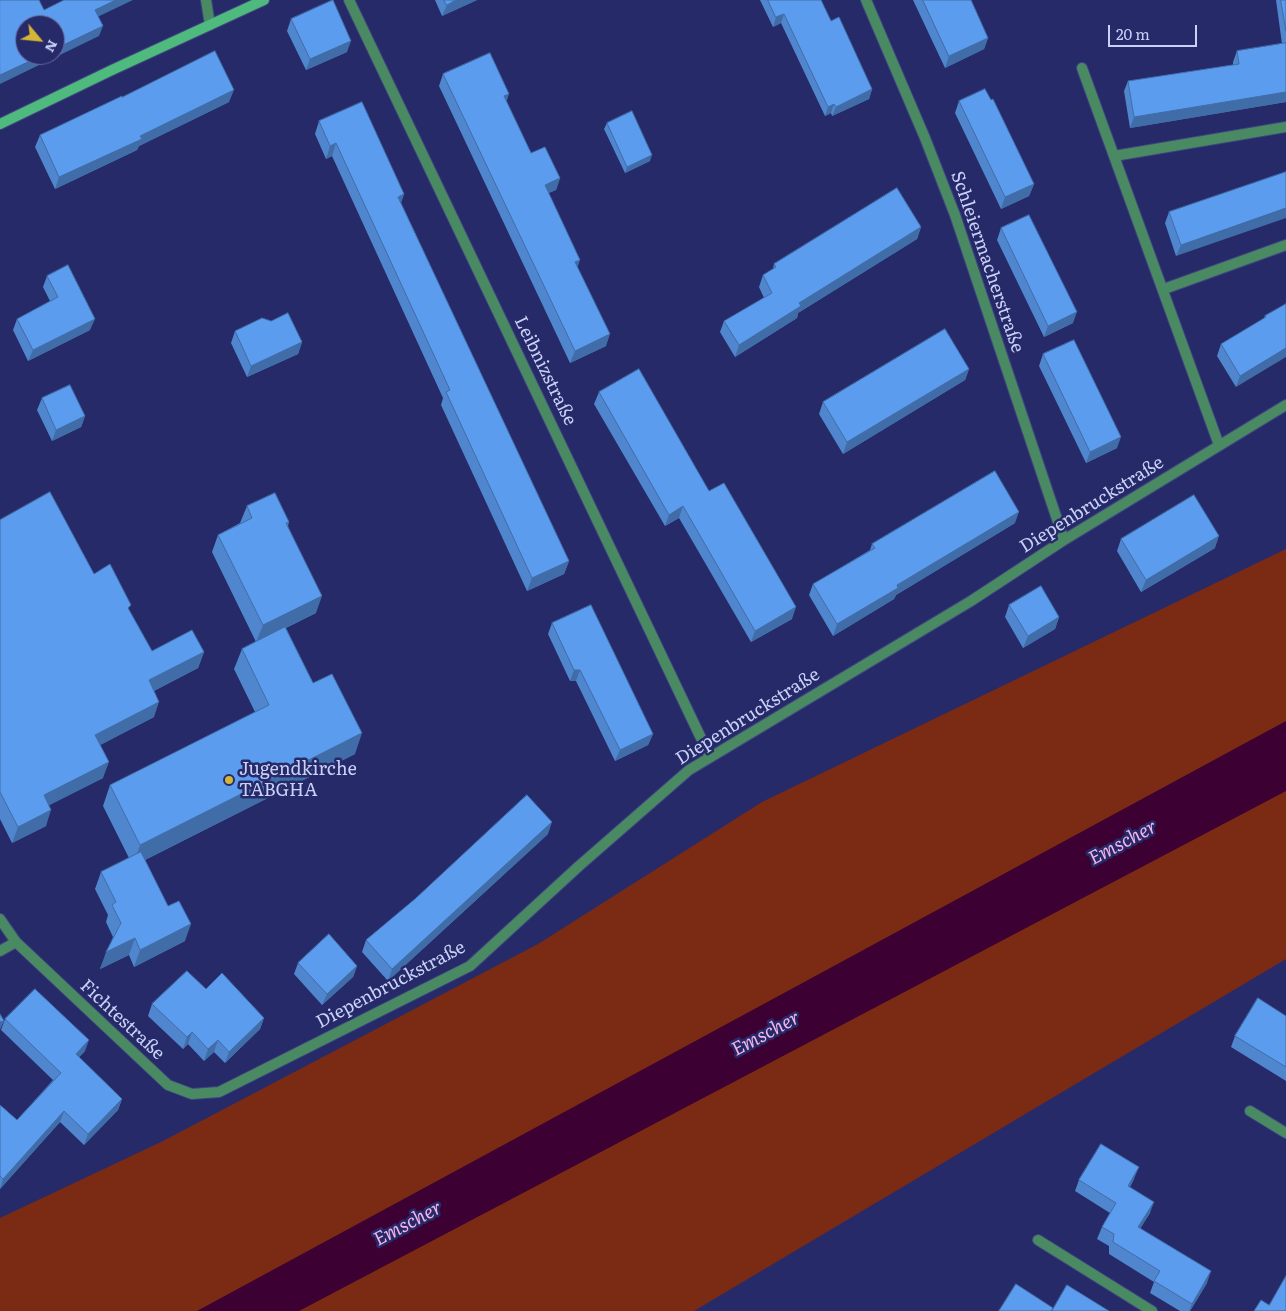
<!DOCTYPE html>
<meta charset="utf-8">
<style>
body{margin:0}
#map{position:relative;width:1286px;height:1311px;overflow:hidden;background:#262a69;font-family:Literata,serif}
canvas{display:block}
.north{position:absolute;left:15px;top:15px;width:50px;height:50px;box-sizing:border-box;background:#262a69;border:1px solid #676da2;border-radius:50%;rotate:118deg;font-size:14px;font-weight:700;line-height:20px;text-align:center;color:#c9d1f7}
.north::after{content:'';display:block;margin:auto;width:18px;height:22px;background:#d3b635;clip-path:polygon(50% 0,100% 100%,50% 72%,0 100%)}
.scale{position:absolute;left:1108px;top:25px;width:89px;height:22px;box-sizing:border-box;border:2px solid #c9d1f7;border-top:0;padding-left:6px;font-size:15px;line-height:18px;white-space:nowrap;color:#c9d1f7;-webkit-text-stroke:4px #262a69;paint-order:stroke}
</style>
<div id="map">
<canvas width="1286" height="1311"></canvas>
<div class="north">N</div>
<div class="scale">20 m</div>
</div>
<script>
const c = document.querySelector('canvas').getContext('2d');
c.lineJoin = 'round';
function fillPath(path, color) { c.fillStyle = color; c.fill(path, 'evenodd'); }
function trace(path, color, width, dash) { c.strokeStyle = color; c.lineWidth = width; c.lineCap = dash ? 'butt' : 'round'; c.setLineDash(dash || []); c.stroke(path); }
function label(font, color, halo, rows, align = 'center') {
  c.font = font + ' Literata,serif'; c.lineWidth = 5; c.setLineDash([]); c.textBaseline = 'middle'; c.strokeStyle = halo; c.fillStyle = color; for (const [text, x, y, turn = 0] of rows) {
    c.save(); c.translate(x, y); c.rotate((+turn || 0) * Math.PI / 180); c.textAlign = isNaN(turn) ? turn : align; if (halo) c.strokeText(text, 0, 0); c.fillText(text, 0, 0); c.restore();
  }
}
fillPath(new Path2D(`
 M1286,549v410l-592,352h-694v-93l163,-77 375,-197 224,-142z`), '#7b2a14');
fillPath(new Path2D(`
 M1286,721v70l-987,520h-102z`), '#3c0033');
const service = new Path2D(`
 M1082,68l137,377
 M1114,156l172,-29
 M1164,289l122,-44
 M1250,1111l36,22`);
const minor = new Path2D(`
 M206,0l4,25
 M349,0l361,757
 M866,0l59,138 30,77 109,325
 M0,919l16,23 152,143 24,9 27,-2 251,-126 109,-100 110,-96 282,-169 93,-61 222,-135
 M0,951l16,-9
 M1038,1240l114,71`);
const secondary = new Path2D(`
 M0,124l112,-54 152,-70`);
trace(service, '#404580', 12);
trace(minor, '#404580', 12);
trace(secondary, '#404580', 12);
trace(service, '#4a8a63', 10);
trace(minor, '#4a8a63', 10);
trace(secondary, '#4eba7d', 10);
fillPath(new Path2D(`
 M435,0h42l-35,16z
 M760,0h61l10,21 41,68 -3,10 -37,17 -1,-3 -6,3 -44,-93 -8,4z
 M913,0h58l17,38 -4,11 -39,19z
 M1276,0h10v102l-156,26 -6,-37 4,-10 105,-16v-3l4,-11 45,-7z
 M291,19l56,33 -41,18 -19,-39z
 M443,74l63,27 25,52 29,25 -4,12 -8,3 29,74 29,79 -36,17 -131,-277z
 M122,97l107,5 -90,44 -2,4 -82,39 -20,-42 5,-12z
 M959,101l75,83 -5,12 -28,13 -46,-96z
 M319,121l85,73 -3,9 168,358 -5,13 -37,17 -86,-186 2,-7 -111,-242 -6,3 -11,-25z
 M607,123l43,38 -25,12 -21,-44z
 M1286,172l-110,84 -11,-33 4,-11z
 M921,227l-4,12 -119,74 -1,5 -62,39 -15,-25 4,-11 40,-23 -5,-11 4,-12 10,-6 1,-5z
 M1001,228l72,95 -29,14 -47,-97z
 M47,276l43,54 -62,31 -15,-31 4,-11 33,-18 -7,-14z
 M1286,304l-50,83 -19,-31 4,-12 42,-25 2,-3z
 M235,331l67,11 -4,12 -51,23 -16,-34z
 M1043,354l74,94 -31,15 -47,-97z
 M969,369l-4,11 -122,74 -24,-40 4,-12z
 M599,392l110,99 83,128 -41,23 -72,-124 -14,8 -71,-122z
 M42,398l43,18 -4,11 -29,14 -15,-31z
 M247,506l42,16 -1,4 28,87 -30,15 27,55 42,71 -210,106 40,81 -51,26 -5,-12 -29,14 13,-32 -7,-15 2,-7 -13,-26 6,-17 28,-14 -26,-52 7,-21 145,-73 -21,-43 8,-20 14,-7 -44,-90 6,-17 22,-12z
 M0,520l94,54 35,36 23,41 52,1 -6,16 -44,23v26l-54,28 3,33 -54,27 -3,21 -34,17 -12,-24z
 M1015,523l-119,72 -2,4 -61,37 -24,-41 4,-11 57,-34 2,-6z
 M1121,539l94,9 -74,44 -24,-41z
 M1009,605l50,12 -4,12 -32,19 -18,-31z
 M552,623l101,111 -5,11 -33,16 -39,-80h-6l-22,-47z
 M548,834l-160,147 -26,-29 4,-12 49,-41z
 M298,963l59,3 -4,11 -31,28 -28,-31z
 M206,989l58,29 -4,11 -35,34 -11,-11 -10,9 -16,-17 -5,5 -35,-33 4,-12z
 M1286,1016v65l-55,-34 4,-11z
 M5,1019l80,32 -6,6 43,42 -4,11 -34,35 -24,-23 -60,67v-84l17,15 36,-40 -52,-50z
 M1134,1179l-4,8 20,26 -10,15 67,55 -17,28h-10l-30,-18 4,-11 -45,-28v-8l-12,-7 5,-12 8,-14 -35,-22 4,-11z`), '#4f86cd');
fillPath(new Path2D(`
 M116,0h17l-42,20 4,-10z
 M456,0h21l-35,16 5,-11z
 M784,14l-3,9 -8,4 3,-10z
 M103,26l-4,10 -99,48v-9l43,-20h12v-6z
 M988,38l-4,11 -39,19 4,-12z
 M351,41l-4,11 -41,18 4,-11z
 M872,89l-3,10 -37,17 4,-9z
 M234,90l-5,12 -90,44 -2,4 -82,39 4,-12 81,-41z
 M1286,92v10l-156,26 4,-11z
 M509,94l-4,12 -1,-10z
 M834,104l-3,9 -6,3 3,-9z
 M336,143l-4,13 -6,3 4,-13z
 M652,155l-2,6 -25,12 2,-6z
 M560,178l-4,12 -16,7 5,-12z
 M1034,184l-5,12 -28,13 4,-12z
 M404,194l-5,13 -1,-10z
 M1286,208v10l-110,38 5,-11z
 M921,227l-4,12 -119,74 -1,5 -62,39 4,-12 60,-42z
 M580,260l-4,12 -1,-10z
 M1077,312l-4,11 -29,14 4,-11z
 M95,319l-5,11 -62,31 5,-11z
 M610,334l-4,12 -36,17 5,-12z
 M302,342l-4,12 -51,23 4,-11z
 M1286,348v9l-50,30 4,-11z
 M969,369l-4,11 -122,74 4,-12z
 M85,416l-4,11 -29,14 4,-11z
 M1121,437l-4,11 -31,15 4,-11z
 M683,506l-4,12 -14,8 4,-11z
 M1019,512l-4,11 -119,72 -2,4 -61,37 4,-12 60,-39z
 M1219,536l-4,12 -74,44 5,-12z
 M569,561l-5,13 -37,17 5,-13z
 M322,596l-6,17 -60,29 7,-17z
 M796,607l-4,12 -41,23 4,-11z
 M1059,617l-4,12 -32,19 5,-12z
 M204,652l-6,16 -55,28 6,-16z
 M574,670h6l-4,11h-6z
 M159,702l-5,15 -65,34 6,-16z
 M362,733l-7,21 -222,112 7,-21z
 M653,734l-5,11 -33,16 5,-11z
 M109,762l-6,16 -65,33 6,-16z
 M51,810l-5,16 -34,17 6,-16z
 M552,822l-4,12 -160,147 4,-12z
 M191,924l-6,17 -51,26 6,-17z
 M135,938l-6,17 -29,14 6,-17z
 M357,966l-4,11 -31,28 5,-11z
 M264,1018l-4,11 -35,34 4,-11z
 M4,1021l-4,9v-8z
 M192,1032l-4,12 -5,5 4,-12z
 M89,1040l-4,11 -13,14 4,-11z
 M218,1040l-4,12 -10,9 4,-12z
 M122,1099l-4,11 -34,35 4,-11z
 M64,1111l-4,11 -60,67 3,-10z
 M1139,1167l-5,12 -11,18 5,-11z
 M1154,1202l-4,11 -16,26 4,-12z
 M1211,1271l-4,12 -17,28h-1l3,-7z`), '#406da7');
const building = new Path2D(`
 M0,0h39l5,10 20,-10h52l-21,10 8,16 -48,23v-24h-30v30h18l-43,20z
 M333,0l18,41 -41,18 -19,-40z
 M444,0h12l-9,5z
 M768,0h53l10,21 8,-4 33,72 -36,18 -2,-3 -6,3 -44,-93 -8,3z
 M923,0h48l17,38 -39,18z
 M1281,0h5v31z
 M1286,43v49l-152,25 -6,-36 111,-17 -2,-13z
 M215,51l19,39 -94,46 2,3 -83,38 -19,-42 82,-39v1z
 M490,53l19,41 -5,2 27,57 14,-6 15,31 -15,7 35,75 -5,2 35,72 -35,17 -132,-277z
 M985,89l6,11 2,-1 41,85 -29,13 -46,-96z
 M362,102l42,92 -6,3 171,364 -37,17 -86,-186 4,-2 -114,-247 -6,3 -11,-25z
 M632,111l20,44 -25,12 -20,-44z
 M1286,172v36l-105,37 -12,-33z
 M897,188l24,39 -122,76 2,3 -62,39 -15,-24 48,-28 -9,-18 13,-8 -2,-3z
 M1029,215l48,97 -29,14 -47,-98z
 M68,265l27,54 -62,31 -16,-31 41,-22 -11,-21z
 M1286,304v44l-46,28 -19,-32 45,-27 -1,-1z
 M288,313l14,29 -51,24 -16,-35 27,-13 9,3z
 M945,329l24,40 -122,73 -24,-40z
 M1074,340l47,97 -31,15 -47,-98z
 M639,369l70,122 15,-8 72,124 -41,24 -72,-125 -14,9 -70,-123z
 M70,385l15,31 -29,14 -14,-32z
 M995,471l24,41 -122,73 1,3 -61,36 -24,-40 62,-36 -3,-4z
 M50,492l44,82 16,-10 21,41 -3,3 24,43 40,-21 12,22 -55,28 10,22 -64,33 14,27 -65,33 7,15 -33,17 -18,-35v-272z
 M275,493l14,29 -3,1 36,73 -59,29 -45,-90 34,-17 -5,-12z
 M1194,495l25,41 -73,44 -25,-41z
 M1041,586l18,31 -31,19 -19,-31z
 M591,605l62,129 -33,16 -40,-80h-6l-22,-47z
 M285,627l28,56 19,-9 30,59 -222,112 -30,-60 159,-80 -27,-56z
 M527,795l25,27 -160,147 -26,-29 49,-41z
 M141,852l27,54 11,-5 12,23 -51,26 -5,-12 -29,14 15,-29 -9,-18 4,-3 -15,-30z
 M329,934l28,32 -30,28 -29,-31z
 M187,971l19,18 16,-16 42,45 -35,34 -11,-12 -10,9 -16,-17 -5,5 -35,-33z
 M35,989l54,51 -13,14 46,45 -34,35 -24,-23 -61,68 -3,-3v-71l17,15 44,-47 -56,-54z
 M1258,998l28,18v51l-51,-31z
 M0,1014l4,7 -4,1z
 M1101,1144l38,23 -11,19 26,16 -16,25 73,44 -19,33 -38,-23 6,-10 -47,-29 1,-8 -12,-7 14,-24 -37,-23z
 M1286,1276v35h-32l7,-11 8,5z
 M1016,1284l37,24 -2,3h-52z
 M1067,1285l42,26h-57z`);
fillPath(building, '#5c9cee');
trace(building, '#406da7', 1);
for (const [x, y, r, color] of [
 [229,780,5,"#d3b635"]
]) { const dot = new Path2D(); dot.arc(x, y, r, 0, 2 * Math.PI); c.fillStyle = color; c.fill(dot); trace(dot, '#262a69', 2); }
label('18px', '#c9d1f7', '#262a69', [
 ["Schleiermacherstraße",987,262,71],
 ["Leibnizstraße",545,371,64],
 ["Diepenbruckstraße",1092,505,-32],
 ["Diepenbruckstraße",748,717,-32],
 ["Diepenbruckstraße",391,985,-28],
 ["Fichtestraße",122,1020,43]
]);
label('18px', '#c9d1f7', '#262a69', [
 ["Jugendkirche",239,770],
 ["TABGHA",239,791]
], 'left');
label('italic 19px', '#f6b3e6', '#262a69', [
 ["Emscher",1123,843,-28],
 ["Emscher",766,1034,-28],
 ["Emscher",408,1224,-28]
]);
</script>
